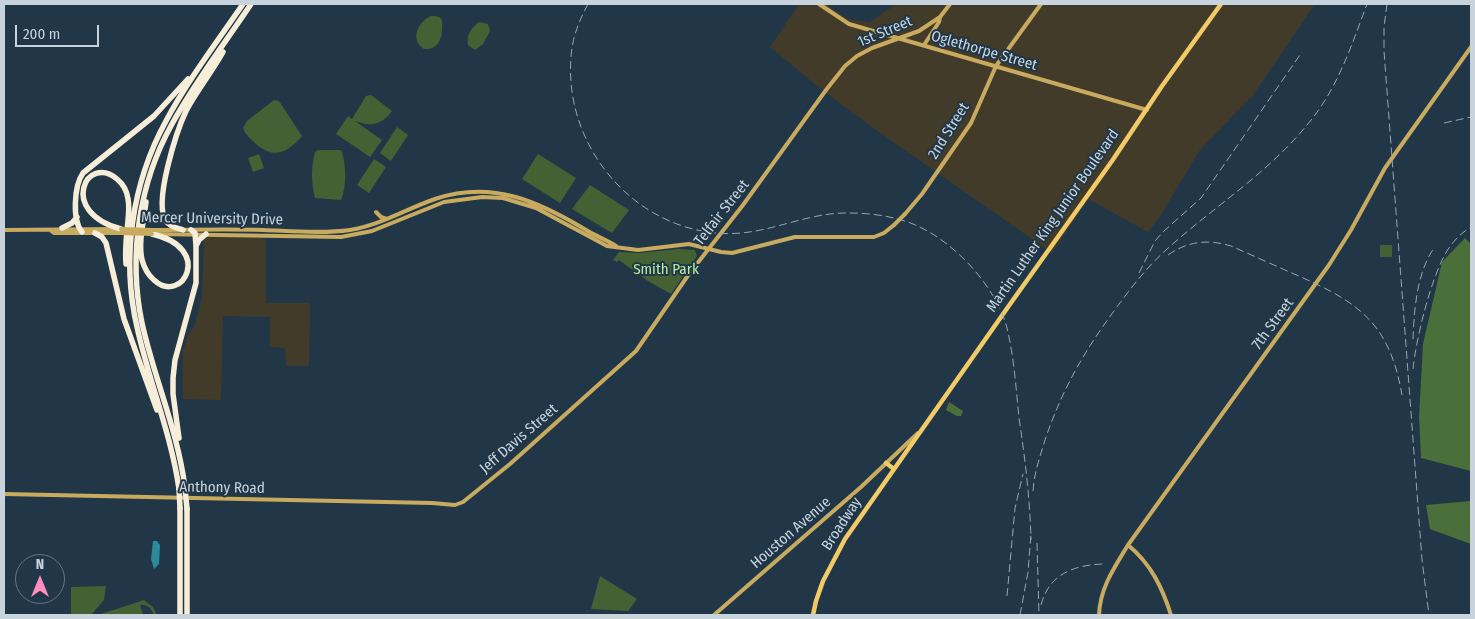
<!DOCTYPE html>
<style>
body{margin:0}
#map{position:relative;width:1475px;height:619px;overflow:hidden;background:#213747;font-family:"Fira Sans Condensed",sans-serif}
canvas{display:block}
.frame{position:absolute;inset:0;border:5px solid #c7d4de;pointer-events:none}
.north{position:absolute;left:15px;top:554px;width:50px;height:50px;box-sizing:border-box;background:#213747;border:1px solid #637683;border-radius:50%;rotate:0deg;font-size:14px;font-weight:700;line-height:20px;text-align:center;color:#c7d4de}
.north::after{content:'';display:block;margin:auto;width:18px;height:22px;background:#fe8ebb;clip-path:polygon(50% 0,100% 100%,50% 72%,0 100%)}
.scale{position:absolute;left:15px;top:25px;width:84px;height:22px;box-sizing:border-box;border:2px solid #c7d4de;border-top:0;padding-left:6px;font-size:15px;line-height:18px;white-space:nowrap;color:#c7d4de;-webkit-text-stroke:4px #213747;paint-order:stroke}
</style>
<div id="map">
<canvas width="1475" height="619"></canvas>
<div class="frame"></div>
<div class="north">N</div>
<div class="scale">200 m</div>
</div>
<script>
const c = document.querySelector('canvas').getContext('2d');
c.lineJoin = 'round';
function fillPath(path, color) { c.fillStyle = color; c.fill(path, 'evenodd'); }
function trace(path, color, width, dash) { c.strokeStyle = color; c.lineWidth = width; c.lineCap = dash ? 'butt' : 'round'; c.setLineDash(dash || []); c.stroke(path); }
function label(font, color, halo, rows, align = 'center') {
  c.font = font + ' "Fira Sans Condensed",sans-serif'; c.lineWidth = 4; c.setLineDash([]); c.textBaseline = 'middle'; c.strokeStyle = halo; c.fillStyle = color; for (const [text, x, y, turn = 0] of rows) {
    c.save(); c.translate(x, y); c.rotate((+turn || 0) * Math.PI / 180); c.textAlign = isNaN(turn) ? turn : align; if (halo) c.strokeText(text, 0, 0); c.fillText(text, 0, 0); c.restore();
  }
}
fillPath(new Path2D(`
 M799,4h27l21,15 23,3 26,-18h419l-62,91 -53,55 -41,68 -11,14 -60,-33 -36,54 -173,-121 -57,-42 -52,-43z
 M204,237l56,1 6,2v63h44l-1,63h-23l-1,-18 -15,-1v-30l-47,-1 -2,84 -38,-1v-49l6,-17 5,-6 8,-29z`), '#433b2a');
fillPath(new Path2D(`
 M431,16c14,0 11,5 11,15 -1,11 -6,19 -18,18 -14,-9 -7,-27 7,-33z
 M479,22l9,2 2,7 -7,13 -8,6 -7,-5c-2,-10 3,-17 11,-23z
 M371,95l21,16c-10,14 -22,16 -37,10l27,19 -12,17 -34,-23 12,-18 4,3 14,-23z
 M274,100l5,1 23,35c-15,17 -28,24 -47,7 -5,-5 -10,-9 -12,-15l4,-7z
 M397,127l11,8 -17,26 -11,-8z
 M318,150h22l2,2c4,14 5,34 -1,48l-26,-2c-4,-15 -4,-31 0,-46z
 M259,154l5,14 -11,4 -5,-14z
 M538,154l38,24 -16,25 -38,-24z
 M374,159l12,8 -17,26 -12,-8z
 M590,185l39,25 -17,23 -40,-24z
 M1380,245h12v12h-12z
 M678,249l17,1 2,6 -26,38 -23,-13 -29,-21 -2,2 -4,-2 6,-8 20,1z
 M600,576l37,23 -9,12 -37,-2z
 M106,586l-2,14 -13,15h-20v-28z
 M144,600l9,7 4,8h-3c-2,-6 -7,-11 -14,-10l3,10h-45z`), '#436133');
fillPath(new Path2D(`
 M1465,238l6,6v227l-50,-13 -2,-41 4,-73 19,-82z
 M949,402l14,9 -2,5h-4l-11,-6z
 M1471,501v43l-41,-15 -4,-24z`), '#4b6f3a');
fillPath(new Path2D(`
 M153,541h4l3,4 -1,19 -5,5 -3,-10z`), '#2b8a9c');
trace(new Path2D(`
 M819,4l30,20 298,86
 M924,45l15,-23 1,-5
 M376,212l5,5 6,2
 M905,214l17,-20 49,-71 25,-57 45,-62
 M4,230l112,-1
 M50,230l4,3h66
 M153,230c36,0 73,-1 110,0 28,1 59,4 87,0 31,-5 56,-21 85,-31 57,-19 103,2 151,31 10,6 21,10 30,16
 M156,234l185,3 31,-6 72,-29 38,-5 21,1 33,10 71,38 31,4 51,-6 32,8 11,1 63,-16h79l10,-4 10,-8
 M4,494l428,9 23,2 8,-3 47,-38 126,-113 53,-77 54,-69 83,-115 19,-24 12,-10 15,-8 47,-17 21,-14 10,-13
 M1128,545c23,19 34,42 43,70
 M714,615l147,-128 57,-54
 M1099,615c1,-27 15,-47 29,-70l201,-280 22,-35 34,-62 86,-121`), '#c9ab5f', 4);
trace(new Path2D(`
 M886,463l8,6
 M813,615l3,-14 7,-20 22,-42 163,-232 104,-146 50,-75 59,-82`), '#f2cb67', 4.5);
trace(new Path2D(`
 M146,202c-2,18 -8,40 -4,58 2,7 6,15 12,20 28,26 61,-32 -2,-46
 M62,228l10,-5 5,-6
 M121,229c-64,-17 -34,-76 -4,-50 6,5 10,12 11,20 2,10 0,20 -1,31 -1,11 -2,23 -1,34
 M183,230c-6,-2 -13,-3 -17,-9 -13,-18 11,-91 20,-110 11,-21 26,-39 37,-59
 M82,232c-10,-12 -8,-46 1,-59l71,-57 34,-37
 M95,233l7,4 4,6 18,76 33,91
 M196,246l3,-6 7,-6
 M179,438l-6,-44v-16l2,-18 21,-77v-37l-1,-13 -4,-3
 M185,488c-7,-57 -31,-110 -43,-165 -14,-67 -3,-140 30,-199 23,-42 53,-81 79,-120
 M179,489c-8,-56 -30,-107 -42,-162 -16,-69 -5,-144 29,-206 22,-41 51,-79 77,-117
 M180,615v-107
 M187,615v-106`), '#f7eed9', 5.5);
trace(new Path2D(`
 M588,4c-9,17 -16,34 -17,53 -7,87 59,168 145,176 48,5 87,-21 133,-20 21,0 44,3 64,11 40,16 83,62 94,104 7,29 9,60 12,90 6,40 11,81 12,122
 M1387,4l-3,23v24l38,509 7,55
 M1444,123l27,-6
 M1168,255c20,-14 40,-16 63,-9 23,10 47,21 70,31 61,27 89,49 101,118
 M1139,273l16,-32 9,-10 37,-33 101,-146
 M1413,339c1,-29 4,-67 21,-91
 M1413,369c3,-30 18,-92 34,-118 6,-10 14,-18 24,-24
 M1033,491c1,-18 7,-34 12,-51 17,-50 38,-87 69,-129 16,-22 32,-43 52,-61 46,-42 101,-76 141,-125 30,-35 44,-78 60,-121
 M1037,543l2,72
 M1007,596l8,-88 8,-34
 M1041,605c8,-31 33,-40 62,-41
 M1020,615l8,-43 3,-38`), '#97a6b2', 1, [8, 4]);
trace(new Path2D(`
 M894,225l11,-11
 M121,229l32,1
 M120,233l32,1`), '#c9ab5f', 4);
trace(new Path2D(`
 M185,488l2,21
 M179,489l1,19`), '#f7eed9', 5.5);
label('15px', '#c7d4de', '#213747', [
 ["1st Street",885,32,-23],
 ["Oglethorpe Street",984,51,16],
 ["2nd Street",949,131,-58],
 ["Telfair Street",722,213,-52],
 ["Mercer University Drive",212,219,1],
 ["Martin Luther King Junior Boulevard",1053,221,-55],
 ["7th Street",1273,324,-54],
 ["Jeff Davis Street",519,439,-41],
 ["Anthony Road",222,488,1],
 ["Broadway",842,524,-57],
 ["Houston Avenue",791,533,-41]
]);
label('15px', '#b8ee9e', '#213747', [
 ["Smith Park",666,270]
]);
</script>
